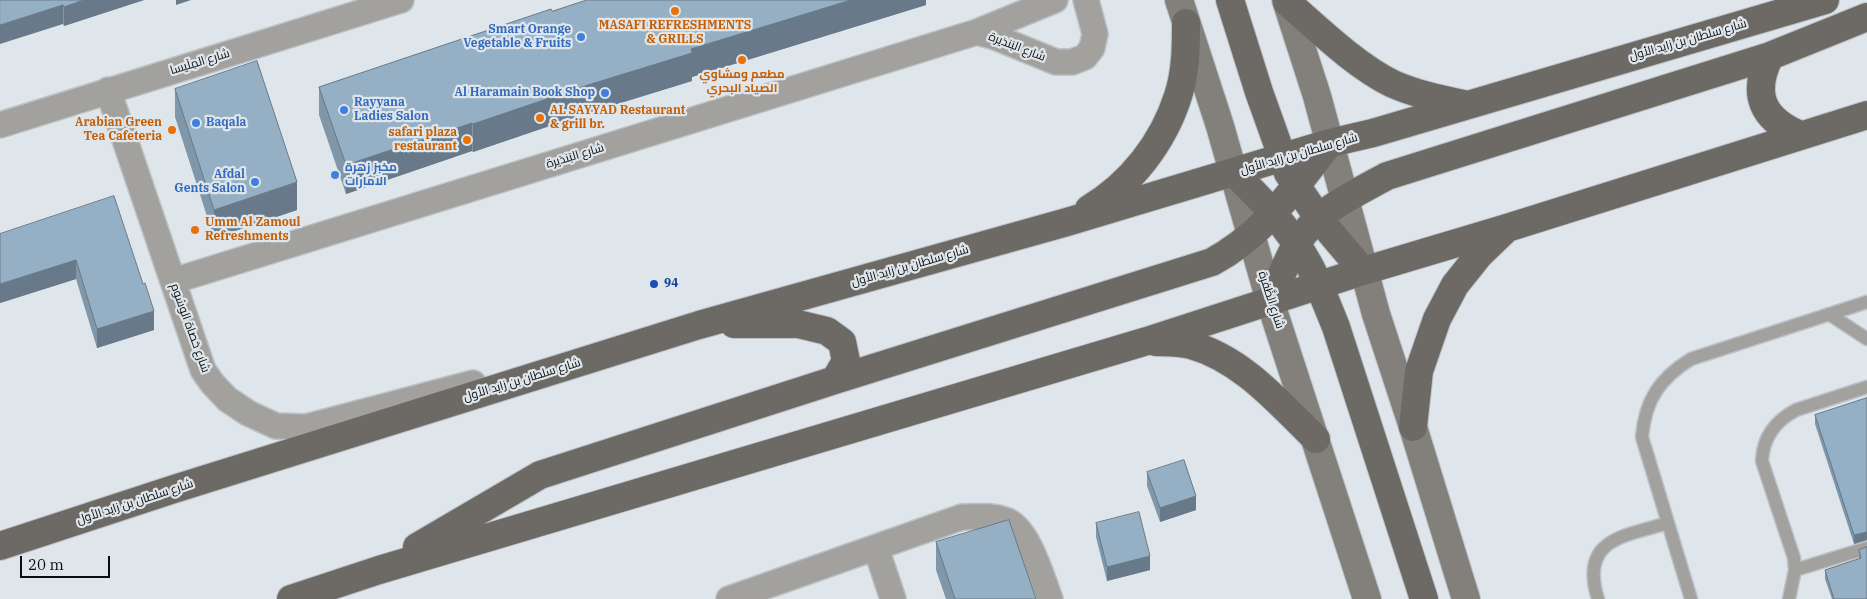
<!DOCTYPE html>
<meta charset="utf-8">
<style>
body{margin:0}
#map{position:relative;width:1867px;height:599px;overflow:hidden;background:#dee6eb;font-family:"IBM Plex Serif",serif}
canvas{display:block}
.scale{position:absolute;left:20px;top:556px;width:90px;height:22px;box-sizing:border-box;border:2px solid #0a0c0e;border-top:0;padding-left:6px;font-size:15px;line-height:18px;white-space:nowrap;color:#0a0c0e;-webkit-text-stroke:4px #dee6eb;paint-order:stroke}
</style>
<div id="map">
<canvas width="1867" height="599"></canvas>
<div class="scale">20 m</div>
</div>
<script>
const c = document.querySelector('canvas').getContext('2d');
c.lineJoin = 'round';
function trace(path, color, width, dash) { c.strokeStyle = color; c.lineWidth = width; c.lineCap = dash ? 'butt' : 'round'; c.setLineDash(dash || []); c.stroke(path); }
function fillPath(path, color) { c.fillStyle = color; c.fill(path, 'evenodd'); }
function label(font, color, halo, rows, align = 'center') {
  c.font = font + ' "IBM Plex Serif",Cairo,serif'; c.lineWidth = 4.5; c.setLineDash([]); c.textBaseline = 'middle'; c.strokeStyle = halo; c.fillStyle = color; for (const [text, x, y, turn = 0] of rows) {
    c.save(); c.translate(x, y); c.rotate((+turn || 0) * Math.PI / 180); c.textAlign = isNaN(turn) ? turn : align; if (halo) c.strokeText(text, 0, 0); c.fillText(text, 0, 0); c.restore();
  }
}
const lane = new Path2D(`
 M1829,314l38,25
 M1795,570l72,-22
 M1598,599c-19,-60 26,-63 70,-76
 M1691,599l-49,-162c3,-37 18,-59 49,-78l176,-57
 M1789,599l6,-29 -1,-12 -32,-97c1,-24 13,-40 34,-51l71,-23`);
const street = new Path2D(`
 M977,32l18,5 61,25h16l13,-5 7,-9 3,-14 -9,-34
 M108,90l95,280 9,13 15,16 21,14 28,13 30,1 167,-44
 M0,125l401,-125
 M173,281l804,-249 78,-32
 M876,548l17,51
 M729,599l233,-82c14,0 29,-2 43,3 23,7 37,58 45,79`);
const secondary = new Path2D(`
 M1179,0l41,126 50,175 97,298
 M1286,0l31,96 59,218 37,113 53,172`);
const primary = new Path2D(`
 M1230,0l29,92 29,81 31,46 44,52
 M1287,2c31,27 69,64 106,82 23,10 46,15 70,20
 M1770,56c-19,38 -8,63 30,79
 M1234,173c28,27 55,55 74,90 11,20 19,42 28,64l88,272
 M1089,209c42,-25 74,-66 89,-113 8,-24 8,-49 8,-73
 M1270,301c9,-19 16,-39 26,-56 20,-34 58,-51 91,-69l383,-120 97,-39
 M734,324h64l29,7 15,11 4,19 -11,19
 M1156,342c11,0 24,0 35,3 51,14 88,58 125,94
 M1413,427l6,-56 18,-52 18,-34 24,-30 26,-25
 M0,546l174,-57 525,-164 368,-103 263,-79 43,-10 452,-133
 M417,547l123,-72 295,-95 377,-118c55,-30 79,-72 118,-119
 M291,599l88,-29 768,-229 216,-70 144,-43 360,-113`);
trace(lane, '#bcc3c8', 15);
trace(street, '#bcc3c8', 28);
trace(secondary, '#bcc3c8', 30);
trace(primary, '#bcc3c8', 30);
trace(lane, '#a3a19e', 12);
trace(street, '#a3a19e', 25);
trace(secondary, '#83807c', 28);
trace(primary, '#6d6964', 28);
fillPath(new Path2D(`
 M0,0h144l-80,26 -1,-2z
 M926,0v5l-234,72v4l-104,32 -115,39 -1,-1 -126,43 -27,-79v-28l233,-76z
 M175,89l122,121 -83,28 -39,-121z
 M114,196l40,134 -57,18 -21,-69 -76,24z
 M1867,398v142l-13,4 -39,-120v-9z
 M1147,472l49,38 -36,12 -13,-36z
 M1096,523l54,47 -43,11 -11,-44z
 M936,542l100,57h-90l-10,-29z
 M1867,547v52h-35l-7,-20v-9l34,-11v-9z`), '#8096a9');
fillPath(new Path2D(`
 M84,0h60l-80,26v-19z
 M176,0h15l-15,5z
 M851,0h75v5l-234,72v4l-104,32 -115,39v-28l218,-75z
 M63,5v19l-63,20v-19z
 M472,123v28l-126,43v-29z
 M297,182v28l-83,28v-28z
 M76,260v19l-76,24v-19z
 M154,311v19l-57,18v-19z
 M1196,496v14l-36,12v-14z
 M1867,532v8l-13,4v-9z
 M1150,556v14l-43,11v-14z`), '#687a89');
const building = new Path2D(`
 M0,0h84l-20,7 -1,-2 -63,20z
 M587,0h264l-160,49 1,4 -104,32 -115,39 -1,-1 -126,42 -27,-78 232,-78 1,2z
 M257,61l40,121 -83,28 -39,-121z
 M114,196l29,88 2,-1 9,28 -57,18 -21,-69 -76,24v-50z
 M1867,398v134l-13,3 -39,-120z
 M1184,460l12,36 -36,12 -13,-36z
 M1139,512l11,44 -43,11 -11,-44z
 M1009,520l27,79h-81l-19,-57z
 M1867,547v52h-33l-9,-29 36,-12 -2,-8z`);
fillPath(building, '#95afc4');
trace(building, '#687a89', 1);
for (const [x, y, r, color] of [
 [675,11,5,"#e8710a"],
 [581,37,5,"#3f7fe0"],
 [742,60,5,"#e8710a"],
 [605,93,5,"#3f7fe0"],
 [344,110,5,"#3f7fe0"],
 [540,118,5,"#e8710a"],
 [196,123,5,"#3f7fe0"],
 [172,130,5,"#e8710a"],
 [467,140,5,"#e8710a"],
 [335,175,5,"#3f7fe0"],
 [255,182,5,"#3f7fe0"],
 [195,230,5,"#e8710a"],
 [654,284,5,"#1a4fb4"]
]) { const dot = new Path2D(); dot.arc(x, y, r, 0, 2 * Math.PI); c.fillStyle = color; c.fill(dot); trace(dot, '#dee6eb', 2); }
label('bold 12px', '#c56008', '#dee6eb', [
 ["MASAFI REFRESHMENTS",675,26],
 ["& GRILLS",675,40],
 ["مطعم ومشاوي",742,75],
 ["الصياد البحري",742,89],
 ["AL SAYYAD Restaurant",550,111,"left"],
 ["& grill br.",550,125,"left"],
 ["Arabian Green",162,123,"right"],
 ["Tea Cafeteria",162,137,"right"],
 ["safari plaza",457,133,"right"],
 ["restaurant",457,147,"right"],
 ["Umm Al Zamoul",205,223,"left"],
 ["Refreshments",205,237,"left"]
]);
label('bold 12px', '#366cbe', '#dee6eb', [
 ["Smart Orange",571,30],
 ["Vegetable & Fruits",571,44],
 ["Al Haramain Book Shop",595,93],
 ["Rayyana",354,103,"left"],
 ["Ladies Salon",354,117,"left"],
 ["Baqala",206,123,"left"],
 ["مخبز زهرة",345,168,"left"],
 ["الامارات",345,182,"left"],
 ["Afdal",245,175],
 ["Gents Salon",245,189]
], 'right');
label('12px', '#0a0c0e', '#dee6eb', [
 ["شارع سلطان بن زايد الأول",1688,40,-16],
 ["شارع البَندَيرة",1017,47,21],
 ["شارع المِلَيسا",200,62,-17],
 ["شارع سلطان بن زايد الأول",1299,154,-16],
 ["شارع البَندَيرة",575,156,-17],
 ["شارع سلطان بن زايد الأول",910,266,-16],
 ["شارع الظَّفرة",1271,300,72],
 ["شارع حَصاة الوسُوم",190,328,70],
 ["شارع سلطان بن زايد الأول",522,380,-17],
 ["شارع سلطان بن زايد الأول",135,502,-18]
]);
label('bold 12px', '#164399', '#dee6eb', [
 ["94",664,284]
], 'left');
</script>
